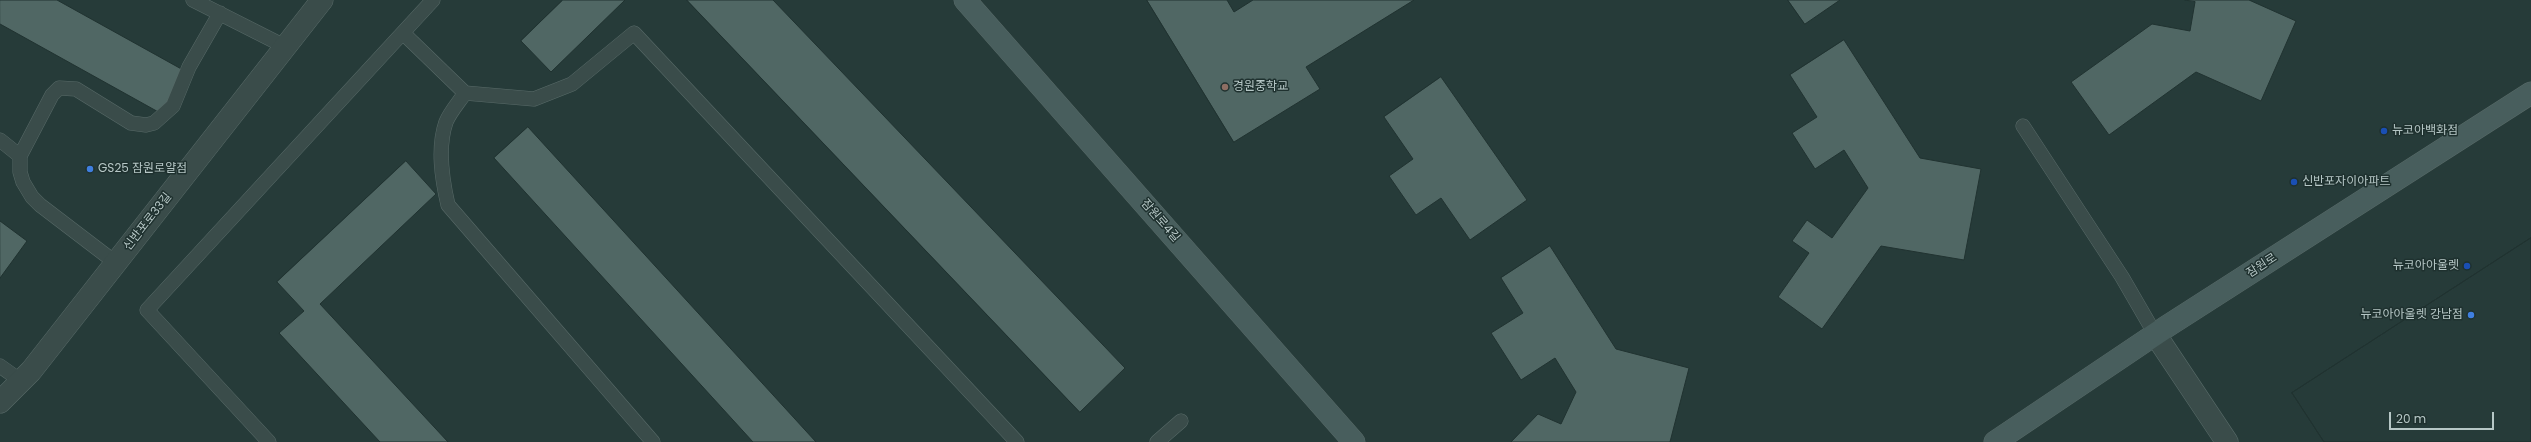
<!DOCTYPE html>
<meta charset="utf-8">
<style>
body{margin:0}
#map{position:relative;width:2531px;height:442px;overflow:hidden;background:#263b39;font-family:Poppins,sans-serif}
canvas{display:block}
.scale{position:absolute;left:2389px;top:412px;width:105px;height:18px;box-sizing:border-box;border:2px solid #b6c7c6;border-top:0;padding-left:5px;font-size:12px;line-height:14px;white-space:nowrap;color:#b6c7c6;-webkit-text-stroke:3px #1f312f;paint-order:stroke}
</style>
<div id="map">
<canvas width="2531" height="442"></canvas>
<div class="scale">20 m</div>
</div>
<script>
const c = document.querySelector('canvas').getContext('2d');
c.lineJoin = 'round';
function fillPath(path, color) { c.fillStyle = color; c.fill(path, 'evenodd'); }
function trace(path, color, width, dash) { c.strokeStyle = color; c.lineWidth = width; c.lineCap = dash ? 'butt' : 'round'; c.setLineDash(dash || []); c.stroke(path); }
function label(font, color, halo, rows, align = 'center') {
  c.font = font + ' Poppins,"Noto Sans KR",sans-serif'; c.lineWidth = 3; c.setLineDash([]); c.textBaseline = 'middle'; c.strokeStyle = halo; c.fillStyle = color; for (const [text, x, y, turn = 0] of rows) {
    c.save(); c.translate(x, y); c.rotate((+turn || 0) * Math.PI / 180); c.textAlign = isNaN(turn) ? turn : align; if (halo) c.strokeText(text, 0, 0); c.fillText(text, 0, 0); c.restore();
  }
}
const building = new Path2D(`
 M0,0h57l128,71 -23,43 -162,-90z
 M563,0h62l-74,72 -30,-31z
 M687,0h86l352,368 -45,44z
 M1147,0h80l7,12 19,-12h161l-108,67 14,22 -86,53z
 M1788,0h52l-35,24z
 M2185,0h64l47,21 -35,80 -65,-29 -87,63 -38,-53 81,-58 38,7 5,-29z
 M1844,40l76,118 61,11 -17,91 -83,-14 -59,83 -44,-32 31,-44 -17,-12 15,-21 25,18 36,-50 -24,-38 -29,19 -23,-36 25,-16 -27,-42z
 M1441,77l86,123 -57,40 -29,-42 -25,17 -27,-39 24,-17 -29,-42z
 M528,127l288,315h-63l-259,-284z
 M406,161l30,33 -116,110 128,138h-68l-101,-109 25,-22 -27,-29z
 M0,221l27,20 -27,37z
 M2531,238v204h-207l-32,-49z
 M2531,238v204h-207l-32,-49z
 M1550,246l66,103 73,19 -19,74h-159l27,-28 23,10 15,-32 -21,-34 -34,22 -30,-47 32,-20 -22,-35z`);
fillPath(building, '#506764');
trace(building, '#213331', 1);
const lane = new Path2D(`
 M193,0l93,47
 M403,33l62,60c-6,9 -15,19 -19,29 -9,26 -4,57 2,83l205,237
 M465,93l69,6 38,-15 62,-51 383,409
 M2023,126l99,151 33,57
 M0,140l20,16
 M116,263l-76,-58 -8,-8 -9,-15 -3,-10v-16l32,-61 7,-7 17,1 55,34 15,2 8,-2 19,-17 16,-39 31,-54
 M0,366l21,15
 M269,442l-122,-132 286,-310
 M1157,442l24,-21`);
const street = new Path2D(`
 M2155,334l72,108
 M0,402l31,-31 291,-371`);
const secondary = new Path2D(`
 M965,0l389,442
 M1995,442l171,-115 365,-234`);
trace(lane, '#586a68', 15);
trace(street, '#586a68', 23);
trace(secondary, '#586a68', 23);
trace(lane, '#3a4c4a', 14);
trace(street, '#3a4c4a', 22);
trace(secondary, '#485e5d', 22);
for (const [x, y, r, color] of [
 [1225,87,4,"#8d6e63"],
 [2384,131,4,"#1a4fb4"],
 [90,169,4,"#3f7fe0"],
 [2294,182,4,"#1a4fb4"],
 [2467,266,4,"#1a4fb4"],
 [2471,315,4,"#3f7fe0"]
]) { const dot = new Path2D(); dot.arc(x, y, r, 0, 2 * Math.PI); c.fillStyle = color; c.fill(dot); trace(dot, '#1f312f', 1.5); }
label('12px', '#b6c7c6', '#1f312f', [
 ["경원중학교",1233,87],
 ["뉴코아백화점",2392,131],
 ["GS25 잠원로얄점",98,169],
 ["신반포자이아파트",2302,182],
 ["뉴코아아울렛",2459,266,"right"],
 ["뉴코아아울렛 강남점",2463,315,"right"]
], 'left');
label('12px', '#b6c7c6', '#1f312f', [
 ["잠원로4길",1160,221,49],
 ["신반포로33길",148,222,-52],
 ["잠원로",2262,266,-33]
]);
</script>
